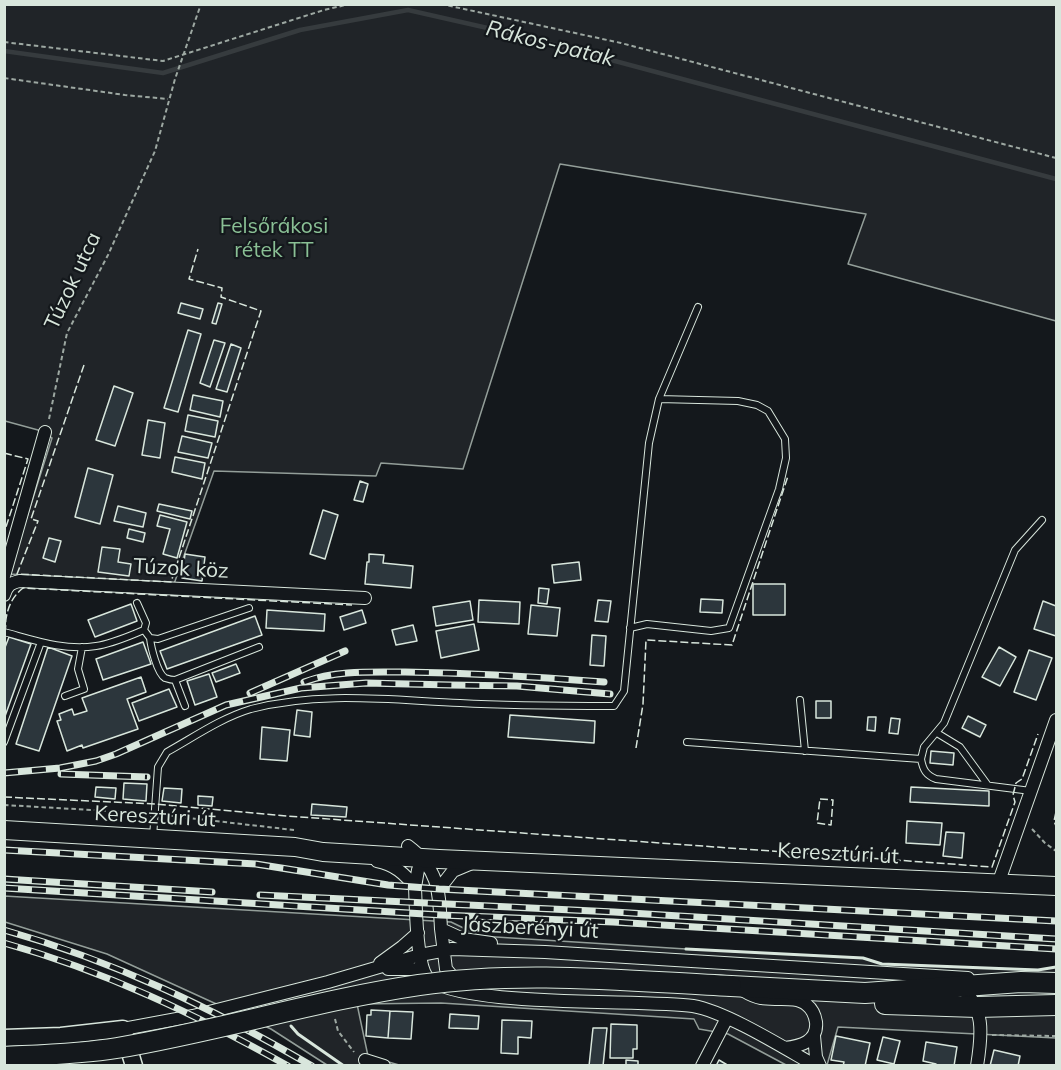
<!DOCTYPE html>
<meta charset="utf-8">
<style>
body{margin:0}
#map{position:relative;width:1061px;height:1070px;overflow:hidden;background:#14181c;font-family:Mulish,sans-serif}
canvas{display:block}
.frame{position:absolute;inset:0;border:6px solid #d8e6dc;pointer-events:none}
</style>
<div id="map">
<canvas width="1061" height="1070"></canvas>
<div class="frame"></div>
</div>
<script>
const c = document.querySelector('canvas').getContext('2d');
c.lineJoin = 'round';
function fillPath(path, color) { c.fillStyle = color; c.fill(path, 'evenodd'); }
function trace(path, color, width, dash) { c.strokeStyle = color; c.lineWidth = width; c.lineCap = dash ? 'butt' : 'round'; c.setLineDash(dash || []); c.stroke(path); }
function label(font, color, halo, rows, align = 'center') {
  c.font = font + ' Mulish,sans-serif'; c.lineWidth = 4.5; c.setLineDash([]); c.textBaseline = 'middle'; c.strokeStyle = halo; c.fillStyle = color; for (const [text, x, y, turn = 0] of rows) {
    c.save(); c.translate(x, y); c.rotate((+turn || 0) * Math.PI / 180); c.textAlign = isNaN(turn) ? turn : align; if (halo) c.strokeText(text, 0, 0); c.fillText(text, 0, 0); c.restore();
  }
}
const green = new Path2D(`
 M4,5h1052v316l-208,-57 18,-50 -306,-50 -97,305 -82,-6 -5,13 -162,-5 -40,113 -165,-10 43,-136 -14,-8 -33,-9z
 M4,896l447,26 29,14 206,13 177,9 19,6 156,6 18,-3v71l-218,-11 -11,38 -39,1 -60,-32 -29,-5 -5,-10 -253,-16 -84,1 11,52 31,9h-72l-56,-36 -164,-75 -102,-32z`);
fillPath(green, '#202428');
trace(green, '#939e99', 1.5);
trace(new Path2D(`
 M4,51l159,22 137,-43 108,-20 106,24 542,145`), '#363b3e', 4.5);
const building = new Path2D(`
 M181,303l22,6 -3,10 -22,-6z
 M218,303l4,1 -6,20 -4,-1z
 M188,330l13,4 -23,78 -14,-4z
 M214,340l11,3 -15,44 -10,-4z
 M231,344l10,4 -14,44 -11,-3z
 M114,386l19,7 -18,53 -19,-6z
 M193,395l30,6 -3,16 -30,-7z
 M188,415l30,6 -3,16 -30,-6z
 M148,420l17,3 -5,35 -18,-3z
 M182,436l30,7 -4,15 -30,-6z
 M175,457l30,6 -3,16 -30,-7z
 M88,468l25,7 -13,49 -25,-7z
 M360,481l8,3 -5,18 -9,-2z
 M159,504l33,7 -2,8 -33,-8z
 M118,506l28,7 -3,14 -29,-6z
 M323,510l15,5 -13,44 -15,-5z
 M160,515l27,7 -10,36 -14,-4 7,-25 -13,-3z
 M129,529l16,4 -2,9 -16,-4z
 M49,538l12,3 -6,21 -12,-4z
 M102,547l18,2 -2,13 13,2 -2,12 -31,-4z
 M185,554l20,3 -3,24 -20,-3z
 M369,554l15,1 -1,8 30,3 -2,22 -46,-4 2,-22h2z
 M579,562l2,18 -27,3 -2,-18z
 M753,584h32v31h-32z
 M539,588l10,1 -2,15 -9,-1z
 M701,599l22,1 -1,13 -22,-1z
 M479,600l41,2 -1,22 -41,-2z
 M598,600l13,1 -3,21 -13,-1z
 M470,601l3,19 -37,6 -3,-19z
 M1043,601l13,5v30l-22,-7z
 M131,604l6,17 -42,16 -7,-17z
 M531,605l29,3 -3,28 -29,-2z
 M267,610l58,4 -1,17 -58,-3z
 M362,610l4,13 -22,7 -4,-13z
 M255,616l7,19 -95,34 -7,-18z
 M474,624l5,26 -38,8 -5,-27z
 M413,625l4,16 -21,4 -4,-15z
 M592,635l14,1 -2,30 -14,-1z
 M9,637l22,7 -27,75v-69z
 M143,642l8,22 -48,16 -7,-21z
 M48,647l24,9 -33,95 -23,-7z
 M999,647l17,10 -16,29 -18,-9z
 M1029,650l23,8 -16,42 -22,-8z
 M236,664l4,9 -24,9 -4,-9z
 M209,674l8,23 -22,8 -8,-24z
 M141,677l5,15 -19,7 11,30 -55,19 -1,-3 -15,6 -10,-30 4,-1 -2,-6 13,-5 2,6 13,-4 -5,-13z
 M169,689l8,18 -38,14 -7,-18z
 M816,701h15v17h-15z
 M297,710l15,2 -2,25 -16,-2z
 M510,715l85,6 -1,22 -86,-6z
 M968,716l18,9 -6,12 -18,-9z
 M868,717h8l-1,14 -8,-1z
 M891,718l9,1 -2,15 -9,-1z
 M262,727l28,3 -3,31 -27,-2z
 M931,751l23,2 -1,12 -23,-2z
 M124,783l23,1 -1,17 -23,-2z
 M96,787l20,1 -1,11 -20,-2z
 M911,787l78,4v15l-79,-4z
 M164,788l18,1 -1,14 -19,-2z
 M198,796l15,1 -1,9 -14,-1z
 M312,804l35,3 -1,10 -35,-2z
 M907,821l35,2 -2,22 -34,-2z
 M946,832l18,1 -2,25 -19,-2z
 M371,1010l19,1 -2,27 -22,-2 1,-21h4z
 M390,1011l23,1 -2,27 -23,-1z
 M450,1014l29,2 -1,13 -29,-1z
 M502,1020l30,1 -1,17 -13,-1v17l-17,-1z
 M611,1024l26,1v24h-4v9h-23z
 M593,1028h14l-4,38h-14z
 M836,1036l34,7 -5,23h-22l1,-4 -13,-2z
 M883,1037l17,4 -6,23 -17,-4z
 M926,1042l31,5 -3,19h-18v-2l-13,-3z
 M994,1050l26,6 -2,10h-28z
 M626,1060l12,1v5h-12z
 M719,1060l10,6h-13z`);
fillPath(building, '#2c363c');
trace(building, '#d8e6dc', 1.5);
const service = new Path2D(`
 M137,603l9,20 -2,7
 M630,628l17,-4 64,7 18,-3 50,-139 7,-31 -1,-19 -17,-28 -11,-6 -19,-4 -79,-2
 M4,632c30,8 60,19 92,14 16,-2 33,-10 48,-16l6,8 8,1 91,-31
 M150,638c1,9 7,35 15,40 3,1 7,2 10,2l84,-33
 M175,680l10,26
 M65,696l19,-7 -6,-20 4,-22
 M800,700l5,51
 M937,733l23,14 27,37
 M4,742l37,-100
 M687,742l234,17c2,11 5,16 15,20l95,12
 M921,759l3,-12 20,-24 71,-173 27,-30
 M153,837l5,-70 9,-15c27,-15 54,-34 84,-43 69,-18 139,-9 209,-6 51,3 103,3 154,3l10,-15 25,-248 10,-44 39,-92`);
const minor = new Path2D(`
 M4,576l41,-144
 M4,595c3,-9 6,-12 16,-14l345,17
 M408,846c32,24 31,46 33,83l22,10 28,4
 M377,861c17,3 28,13 38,26 1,20 1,76 12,90 27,31 217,22 266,29 34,6 91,42 123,60
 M998,884l58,-164
 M415,887l3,-17 5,-12
 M439,889l14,-18 19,-8
 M441,929l5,40 12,14
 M380,963l22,-16 16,-14
 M388,969h23l12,1
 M957,985c29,20 25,50 20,81
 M744,991c5,3 11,6 17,7 14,3 35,-3 46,7 5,4 8,11 9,17 2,20 -16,24 -31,26
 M123,1029l70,-13 135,-34 92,-27 32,-6 93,3 423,26
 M814,1036l2,21 4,9
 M365,1060l19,6
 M702,1066l25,-48`);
const tertiary = new Path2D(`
 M4,1038l57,-2 62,-7 11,37`);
const secondary = new Path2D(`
 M4,830l291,17 28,5 116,7 617,27`);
const primary = new Path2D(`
 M731,986l134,7 156,-11 35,1
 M885,1004l92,3 79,-2`);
trace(service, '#d8e6dc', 8);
trace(minor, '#d8e6dc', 14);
trace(tertiary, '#d8e6dc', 19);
trace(secondary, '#d8e6dc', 20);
trace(primary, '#d8e6dc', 22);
trace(new Path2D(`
 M441,4l180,39 435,115
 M4,42l159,19 161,-51 26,-6
 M4,78l121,17 43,4
 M49,419l18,-86 41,-78 47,-104 20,-72 26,-75
 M4,805l141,8
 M163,815l131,15
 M1032,829l13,14 11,8
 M335,1019l3,12 16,21
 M992,1035l64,1`), '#9da8a2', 2, [4.5, 3]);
trace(service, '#14181c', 6);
trace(minor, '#14181c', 12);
trace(tertiary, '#14181c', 16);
trace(secondary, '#14181c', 18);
trace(primary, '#14181c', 20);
const rail = new Path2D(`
 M304,682c32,-12 67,-10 101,-10 66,1 132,5 199,10
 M250,693l95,-42
 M4,773l56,-5 36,-7 20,-7 110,-49 75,-17 65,-5 84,2 67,1 93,8
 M61,774l86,3
 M4,850l252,14 132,21 51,4 617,32
 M4,879l208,13
 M4,888l437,27 172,7 443,27
 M260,895l354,17 442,27
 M4,930c110,31 210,79 308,136
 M4,943c101,28 193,72 284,123`);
trace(rail, '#d8e6dc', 7);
trace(rail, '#14181c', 4.5, [14]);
const primaryBridge = new Path2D(`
 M4,1057c38,-2 76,-3 113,-9 102,-17 200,-48 302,-63 103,-15 209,-4 312,1`);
trace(primaryBridge, '#d8e6dc', 22, []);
trace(primaryBridge, '#14181c', 20);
trace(new Path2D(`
 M84,365l-53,154 7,2 -21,53 154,8 90,-271 -40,-14 1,-9 -33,-9 9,-30
 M4,453l24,6 -24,74
 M4,633c3,-6 1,-8 2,-14 2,-13 7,-23 17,-31l329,17
 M636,748l7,-44 3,-64 86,5 56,-169
 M4,797l151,7 132,12 705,51 23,-65 -2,-7 3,-12 6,-4 16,-45
 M820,799l13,1 -2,25 -14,-2z
 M1056,812l-2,9 2,5`), '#d8e6dc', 1.5, [8, 3]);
trace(new Path2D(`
 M686,949l177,9 19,6 156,6 18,-3
 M291,1026l7,8 46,32`), '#d8e6dc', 3);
label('21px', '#8ac095', '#14181c', [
 ["Felsőrákosi",274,227],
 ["rétek TT",274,251]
]);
label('21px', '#d8e6dc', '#14181c', [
 ["Túzok utca",73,281,-65],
 ["Túzok köz",181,569,3],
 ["Keresztúri út",155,817,3],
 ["Keresztúri út",838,854,3],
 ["Jászberényi út",530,928,3]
]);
label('italic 22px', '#d8e6dc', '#14181c', [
 ["Rákos-patak",550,44,14]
]);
</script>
